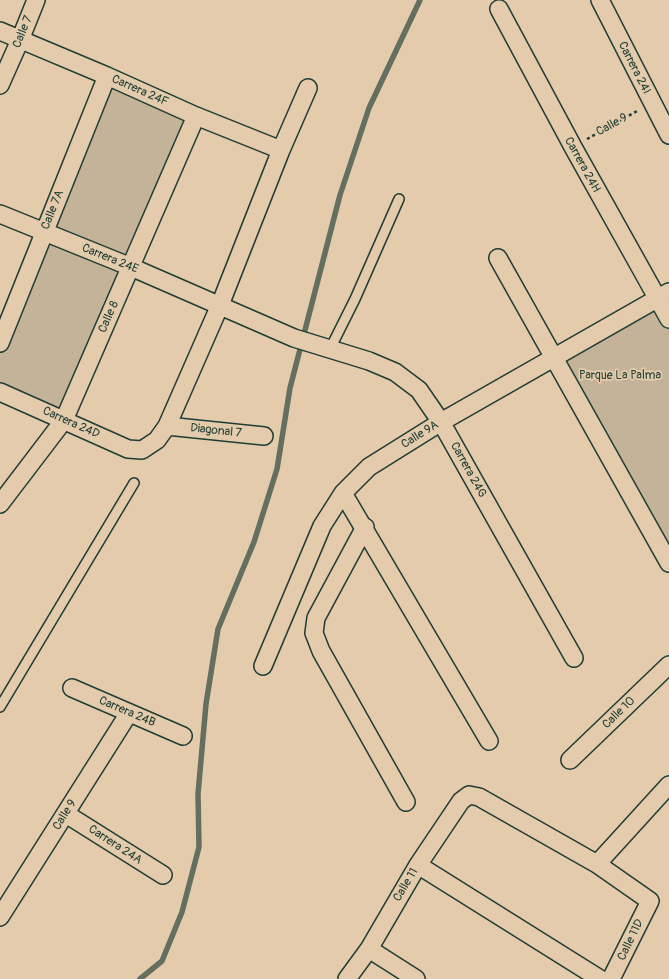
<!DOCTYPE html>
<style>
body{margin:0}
canvas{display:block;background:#e4cbac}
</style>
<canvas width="669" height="979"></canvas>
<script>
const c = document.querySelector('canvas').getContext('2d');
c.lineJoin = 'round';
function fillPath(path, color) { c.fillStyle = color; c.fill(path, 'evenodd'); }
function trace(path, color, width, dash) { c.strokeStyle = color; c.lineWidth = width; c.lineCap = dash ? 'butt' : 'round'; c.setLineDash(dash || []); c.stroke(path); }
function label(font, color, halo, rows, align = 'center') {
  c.font = font + ' Pangolin,sans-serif'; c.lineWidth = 3.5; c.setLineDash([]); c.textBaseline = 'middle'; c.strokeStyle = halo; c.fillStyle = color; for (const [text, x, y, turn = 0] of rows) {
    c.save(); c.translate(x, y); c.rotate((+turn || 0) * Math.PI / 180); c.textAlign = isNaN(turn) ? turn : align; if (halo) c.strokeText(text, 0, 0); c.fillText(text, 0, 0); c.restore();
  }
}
fillPath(new Path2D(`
 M107,76l89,40 -132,304 -64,-28v-49z
 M657,298l12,21v244l-115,-205z`), '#c4b399');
trace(new Path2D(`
 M140,979l22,-18 20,-49 17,-65 -1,-53 8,-90 12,-75 36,-87 23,-73 13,-81 50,-193 29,-87 51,-108`), '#656f5f', 5.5);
const service = new Path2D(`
 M330,349l25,-50 44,-100
 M0,707l134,-224`);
const minor = new Path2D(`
 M600,0l69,135
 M499,9l74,138 96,172
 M0,31l107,45 89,40 85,34
 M0,85l20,-45 16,-40
 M0,214l131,53 163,71 75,23 26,11 24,18 22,32 133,236
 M498,258l171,305
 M0,343l107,-267
 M0,392l128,57 14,1 15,-10 10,-14 53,-121 61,-155 27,-62
 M167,426l97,10
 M343,493l146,248
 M0,504l64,-84 132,-304
 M365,527l-49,91 -2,15 7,18 85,151
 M263,666l59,-140 21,-33 26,-26 72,-45 228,-130
 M72,688l111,48
 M570,760l99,-95
 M66,814l97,61
 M597,864l72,-79
 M418,865l182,114
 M0,917l129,-204
 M369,949l47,30
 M347,979l22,-30 49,-84 43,-64 8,-6 10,2 118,67 53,37 -39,78`);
trace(service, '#1f3d34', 12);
trace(minor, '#1f3d34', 20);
trace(new Path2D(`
 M587,139l52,-29`), '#1f3d34', 2.5, [3, 3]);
trace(service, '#e4cbac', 9);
trace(minor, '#e4cbac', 17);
label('12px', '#1f3d34', '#e4cbac', [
 ["Calle 7",23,32,-68],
 ["Carrera 24I",634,68,63],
 ["Carrera 24F",140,91,24],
 ["Calle 9",612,125,-29],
 ["Carrera 24H",582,165,61],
 ["Calle 7A",53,210,-68],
 ["Carrera 24E",110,259,22],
 ["Calle 8",109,317,-66],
 ["Carrera 24D",71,423,24],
 ["Diagonal 7",216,431,6],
 ["Calle 9A",420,435,-32],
 ["Carrera 24G",468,470,61],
 ["Carrera 24B",127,712,23],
 ["Calle 10",619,713,-44],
 ["Calle 9",65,815,-58],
 ["Carrera 24A",115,845,33],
 ["Calle 11",406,885,-59],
 ["Calle 11D",631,940,-64]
]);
label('12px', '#274339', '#e4cbac', [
 ["Parque La Palma",620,376]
]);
</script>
